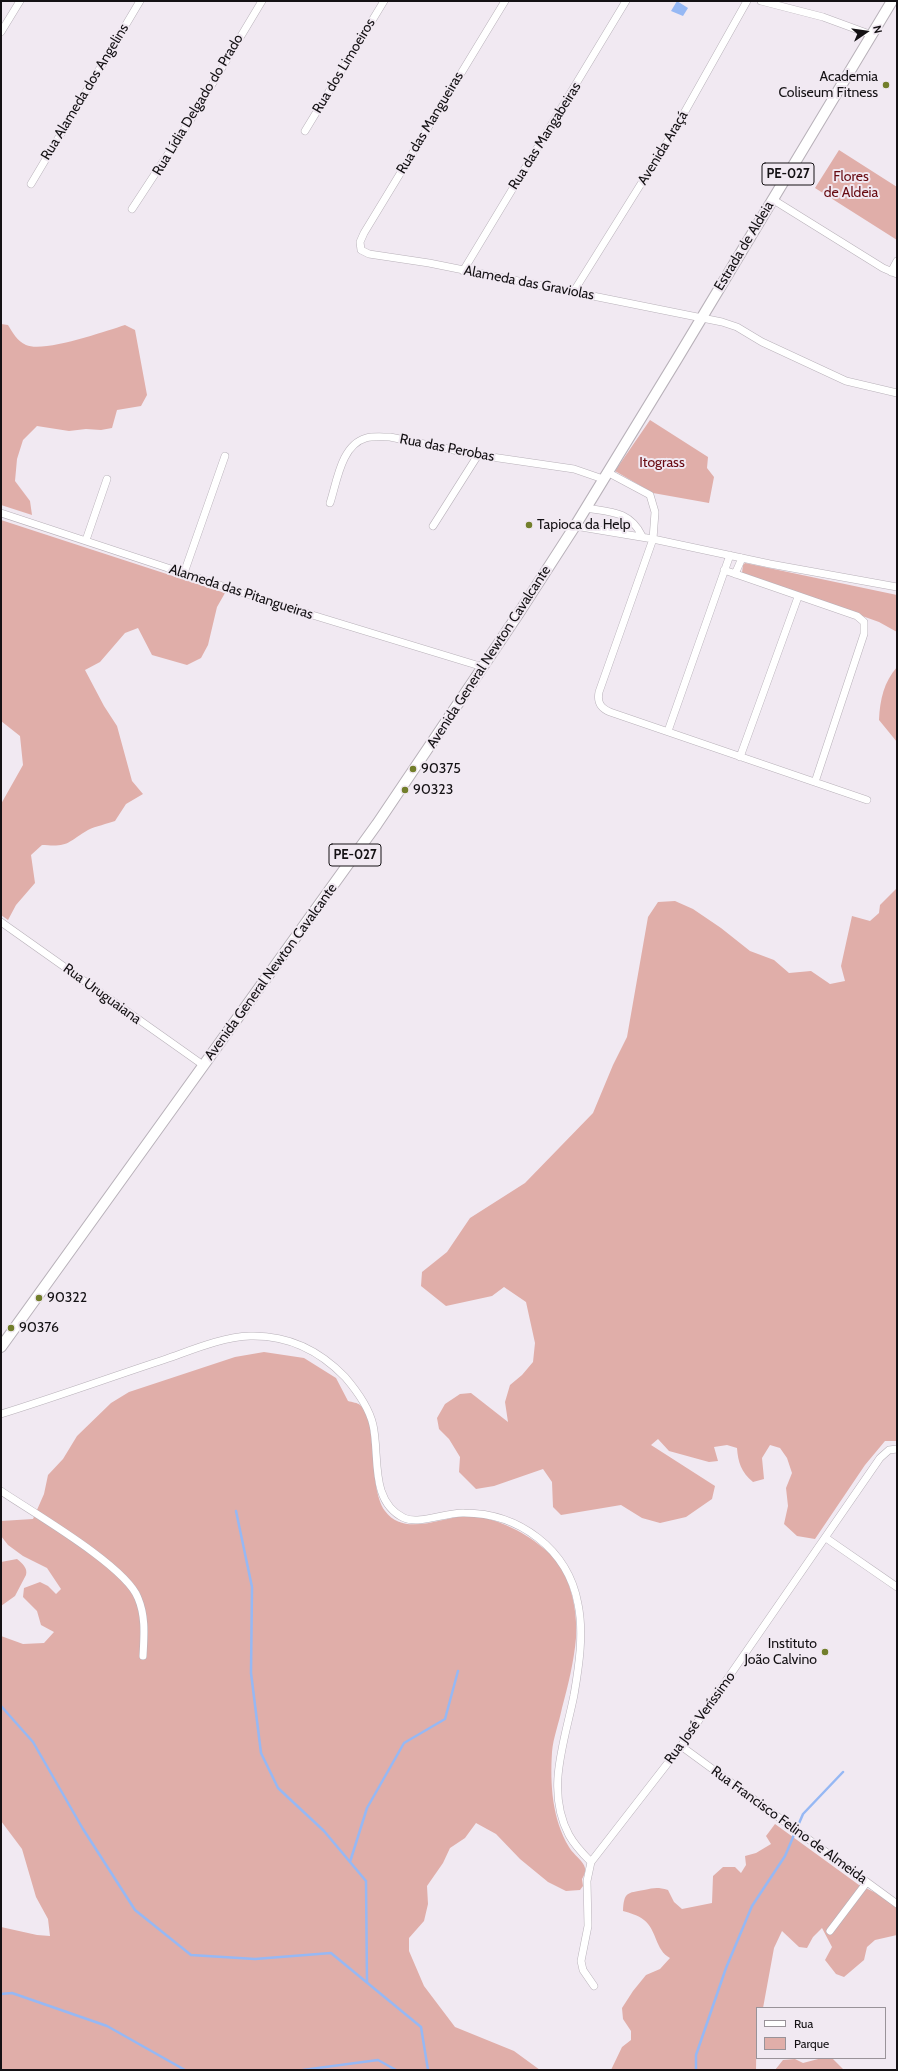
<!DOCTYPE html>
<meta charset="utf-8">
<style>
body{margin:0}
#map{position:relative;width:898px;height:2071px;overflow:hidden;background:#f1e9f2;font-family:Cabin,sans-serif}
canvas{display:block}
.frame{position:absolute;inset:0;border:2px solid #141114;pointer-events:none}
.legend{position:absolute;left:756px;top:2007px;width:130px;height:52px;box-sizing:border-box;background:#f1e9f2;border:1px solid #999399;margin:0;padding:5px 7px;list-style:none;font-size:12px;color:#141114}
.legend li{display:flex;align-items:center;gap:8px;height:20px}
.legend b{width:20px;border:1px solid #999399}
.north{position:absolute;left:846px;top:12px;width:40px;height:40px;-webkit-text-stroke:3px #f1e9f2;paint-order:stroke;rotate:77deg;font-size:11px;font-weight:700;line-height:16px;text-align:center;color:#141114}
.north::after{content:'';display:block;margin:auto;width:14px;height:18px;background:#141114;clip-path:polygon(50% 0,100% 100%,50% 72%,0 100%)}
</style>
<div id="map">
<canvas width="898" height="2071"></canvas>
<div class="frame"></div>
<ul class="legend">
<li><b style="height:5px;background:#fff"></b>Rua</li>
<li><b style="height:11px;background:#e0aea9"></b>Parque</li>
</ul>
<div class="north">N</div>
</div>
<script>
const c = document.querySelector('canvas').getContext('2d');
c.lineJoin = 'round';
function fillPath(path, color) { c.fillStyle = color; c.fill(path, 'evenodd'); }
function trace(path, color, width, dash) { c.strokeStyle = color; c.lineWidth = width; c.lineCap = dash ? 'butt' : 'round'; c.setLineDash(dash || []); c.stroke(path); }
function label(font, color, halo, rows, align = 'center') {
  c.font = font + ' Cabin,sans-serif'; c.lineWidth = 4; c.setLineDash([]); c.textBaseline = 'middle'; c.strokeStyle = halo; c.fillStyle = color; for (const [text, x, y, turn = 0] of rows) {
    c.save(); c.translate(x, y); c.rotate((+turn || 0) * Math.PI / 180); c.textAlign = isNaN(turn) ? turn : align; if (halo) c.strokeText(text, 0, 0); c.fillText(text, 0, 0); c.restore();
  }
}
fillPath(new Path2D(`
 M839,150l58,37v53l-82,-52z
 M1,324l7,1c5,8 9,16 18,20 18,8 80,-14 99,-20l10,5 12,65 -6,11 -24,4 -5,18 -11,2 -15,-1 -17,2 -32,-5 -14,14 -6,19 -2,22 15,20 2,14 -31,-10z
 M650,420l58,37 -1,11 7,9 -5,26 -56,-10 -38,-22z
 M1,520l224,73 -8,14 -9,38 -7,13 -14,7 -35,-10 -14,-27 -13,5 -25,29 -15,8 19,36 13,20 15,55 11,13 -17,10 -11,17c-8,3 -19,5 -27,9 -22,13 -18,17 -46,15l-11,10 4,28 -19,22 -8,15 -7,-5v-111l22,-39 -3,-29 -19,-15z
 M745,563l152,32v37l-18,-10 -137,-49 1,-8z
 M897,667v75l-18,-22c1,-21 5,-38 18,-53z
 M897,888v553h-12l-20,24 -50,74 -18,-3 -13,-12 4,-18 -2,-18 6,-15 -5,-15 -7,-10 -10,-3 -8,13 2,21 -11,3c-12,-10 -15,-20 -16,-34l-10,-3 -13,2 4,14 -9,1 -40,-11 -11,-12 -7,6 64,41 -3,13 -26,18 -26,6 -18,-5 -21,-13 -60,10 -8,-8 -1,-25 -9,-13 -49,17 -18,3 -17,-17 1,-15 -11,-18 -10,-10 -2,-11 8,-14 15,-10 11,-1 37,29 -3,-20 5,-17 12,-10 11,-13 2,-19 -9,-41 -22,-15 -12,9 -46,10 -25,-20 1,-14 25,-20 23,-34 55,-35 68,-70 20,-48 14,-28 21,-120 10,-15 17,-1 18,8 28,19 29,23 24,9 15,13 22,-2 19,13 15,-3 -4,-15 11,-50 18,5 9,-8 1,-8z
 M264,1352l40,6 32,20 12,23c4,1 10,2 12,4 19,15 7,80 25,106 21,28 60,3 87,5 28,3 54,17 75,35 23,19 31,59 29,87 -2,23 -8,48 -14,70 -3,15 -9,30 -10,44 -2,32 0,67 17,95 7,12 23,17 13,32l1,7 -3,4 -14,1 -18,-9 -28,-23 -24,-25 -20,-11 -11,15 -15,10 -7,15 -16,23 1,18 -4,17 -15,17v13l15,35 31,41 59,24 26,19h-539v-143l36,8 13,1 -2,-17 -12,-22 -14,-48 -21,-28v-185l22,8 21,-1 10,-11 -13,-7 -4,-14 -14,-14 1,-9 16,-6 8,4 8,8 5,-5 -14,-21 -24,-12 -15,-11 -7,-9v-15l32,-2 11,-25 4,-19 15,-16 14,-23 34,-33 18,-11 106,-35z
 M17,1559c5,4 11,9 9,16l-11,21 -14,10v-44z
 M775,1824l84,61 15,7 23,15v28l-22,5 -8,7 -3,13 -20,17 -8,-3 -11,-14 7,-13 -10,-19 -9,9 -6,11 -8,-1 -17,-16 -8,17 -11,60h-6l-1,62h-145l11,-23 9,-7v-9l-8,-12 -1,-11 11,-17 13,-16 14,-6 10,-11c-15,-8 -13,-28 -26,-38 -6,-5 -14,-7 -21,-9 1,-19 4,-18 21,-21 10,-2 13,-3 24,0l6,12 8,7 30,-6 1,-27 10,-9h12l6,6 5,-8 -1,-9 11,-3 15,-9 -5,-8z
 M822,2058h10l12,12h-69l8,-10 12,-1 8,4z`), '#e0aea9');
fillPath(new Path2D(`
 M677,1l11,7 -5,8 -12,-5z`), '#96b8f4');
trace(new Path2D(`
 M236,1511l16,76 -1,86 10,80 17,35 46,43 42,50 1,101
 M1,1706l32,36 50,87 52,81 56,45 64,4 76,-6 90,74 7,43
 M350,1862l17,-54 37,-65 41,-24 13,-48
 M1,1994l11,-1 95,33 78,44
 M303,2070l75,-10 18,10
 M696,2070v-15l30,-87 26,-62 33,-50 18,-42 40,-42`), '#96b8f4', 2.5);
const street = new Path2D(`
 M505,1l-141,232 -4,9 1,8 8,4 60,9 293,59 15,5 25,15 84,39 51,12
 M761,1l62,16 49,18
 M1,32l19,-31
 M305,131l79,-130
 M31,184l109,-183
 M772,199l111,69 14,6
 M132,209l61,-93 69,-115
 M463,271l163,-270
 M891,272l6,-11
 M574,291l100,-160 73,-130
 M607,472l43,23 5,17 -2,27 -54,153c-2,10 1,16 11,20l257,88
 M330,503c7,-21 11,-58 36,-65 7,-2 16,-1 24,-1l88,18 96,14 29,10
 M586,508c25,4 44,3 56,28
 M1,513l285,94 197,60
 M433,526l45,-71
 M575,526l78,13 117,25 127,23
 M86,540l21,-61
 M724,570l133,46 7,6v12l-49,148
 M184,573l41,-117
 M735,574l7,-16
 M668,731l62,-176
 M740,757l58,-160
 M1,922l202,143
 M1,1414c55,-17 110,-37 165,-55 26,-9 56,-22 84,-23 37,-1 69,14 95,41 12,14 24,30 28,48 7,30 -4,76 31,93 15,7 43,-6 60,-5 55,0 104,36 114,91 6,29 1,62 -4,91 -9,46 -29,95 -5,140 6,11 14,19 22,27
 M1,1491c31,21 125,75 137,107 8,19 6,38 5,58
 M826,1538l71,49
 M681,1746l216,158
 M830,1931l37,-49
 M594,1986l-11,-16 -2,-9 7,-35 -1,-45 4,-19 90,-116 199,-288 9,-8 8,-1`);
const primary = new Path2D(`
 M1,1347l376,-523 140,-208 58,-90 102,-167 215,-358`);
trace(street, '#b8b1b9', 8);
trace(primary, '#b8b1b9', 12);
trace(street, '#fff', 7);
trace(primary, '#fff', 10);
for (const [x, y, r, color] of [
 [886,85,4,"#727e2b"],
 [529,525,4,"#727e2b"],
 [413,769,4,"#727e2b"],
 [405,790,4,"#727e2b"],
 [39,1298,4,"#727e2b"],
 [11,1328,4,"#727e2b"],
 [825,1652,4,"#727e2b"]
]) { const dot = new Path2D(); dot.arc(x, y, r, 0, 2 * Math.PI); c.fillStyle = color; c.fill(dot); trace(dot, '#f1e9f2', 1.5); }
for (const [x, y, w] of [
 [788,174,52],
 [355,855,52]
]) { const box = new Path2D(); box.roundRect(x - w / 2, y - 11, w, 22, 3); c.fillStyle = '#f1e9f2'; c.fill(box); trace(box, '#141114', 1); }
label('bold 13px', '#141114', null, [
 ["PE-027",788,174],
 ["PE-027",355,855]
]);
label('14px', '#141114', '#f1e9f2', [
 ["Rua dos Limoeiros",344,66,-59],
 ["Rua Alameda dos Angelins",85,92,-59],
 ["Rua Lídia Delgado do Prado",198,105,-59],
 ["Rua das Mangueiras",430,123,-59],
 ["Rua das Mangabeiras",545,136,-58],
 ["Avenida Araçá",663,148,-59],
 ["Estrada de Aldeia",744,246,-59],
 ["Alameda das Graviolas",529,283,11],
 ["Rua das Perobas",447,448,11],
 ["Alameda das Pitangueiras",241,592,18],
 ["Avenida General Newton Cavalcante",489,657,-57],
 ["Avenida General Newton Cavalcante",271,972,-54],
 ["Rua Uruguaiana",102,994,36],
 ["Rua José Veríssimo",700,1718,-54],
 ["Rua Francisco Felino de Almeida",789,1825,36]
]);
label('14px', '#141114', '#f1e9f2', [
 ["Academia",878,77,"right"],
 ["Coliseum Fitness",878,93,"right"],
 ["Tapioca da Help",537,525],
 ["90375",421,769],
 ["90323",413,790],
 ["90322",47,1298],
 ["90376",19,1328],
 ["Instituto",817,1644,"right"],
 ["João Calvino",817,1660,"right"]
], 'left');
label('14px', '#670a11', '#f1e9f2', [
 ["Flores",851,177],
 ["de Aldeia",851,193],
 ["Itograss",662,463]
]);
</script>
